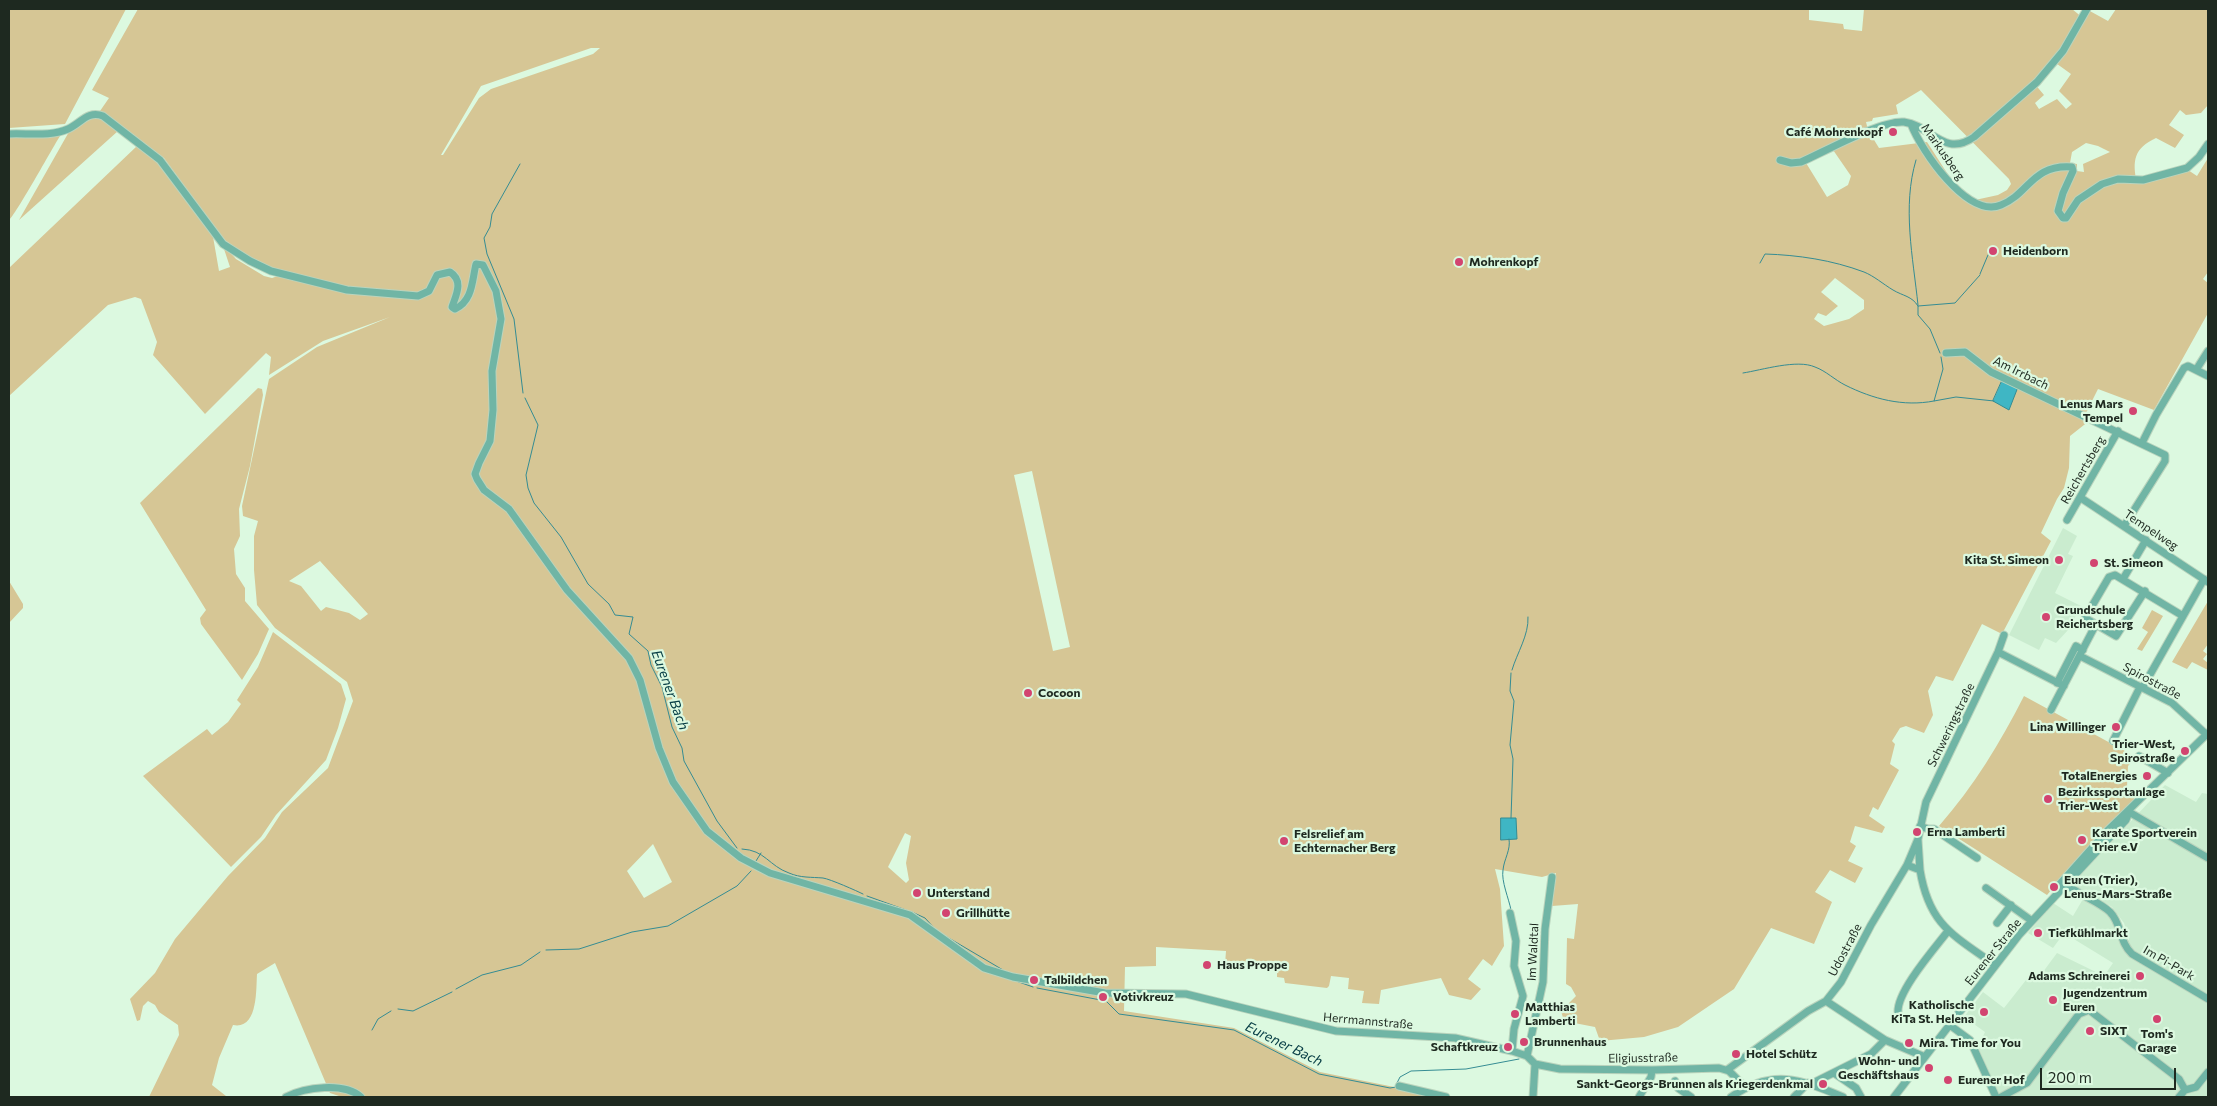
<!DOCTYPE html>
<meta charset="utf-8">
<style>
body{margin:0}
#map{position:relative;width:2217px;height:1106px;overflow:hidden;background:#dcf9e0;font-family:Commissioner,sans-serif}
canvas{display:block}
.frame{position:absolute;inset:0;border:10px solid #1e2920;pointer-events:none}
.scale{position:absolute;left:2040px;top:1068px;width:136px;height:22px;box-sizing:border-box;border:2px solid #1e2920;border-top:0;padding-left:6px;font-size:15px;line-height:18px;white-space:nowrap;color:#1e2920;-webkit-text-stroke:4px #dcf9e0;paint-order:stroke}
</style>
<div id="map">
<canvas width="2217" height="1106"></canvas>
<div class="frame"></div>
<div class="scale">200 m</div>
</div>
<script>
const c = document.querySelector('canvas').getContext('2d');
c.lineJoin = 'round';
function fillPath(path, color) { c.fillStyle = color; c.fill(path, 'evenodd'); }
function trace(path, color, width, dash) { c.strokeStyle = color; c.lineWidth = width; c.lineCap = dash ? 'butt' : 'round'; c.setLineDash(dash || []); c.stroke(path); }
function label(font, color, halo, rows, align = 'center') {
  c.font = font + ' Commissioner,sans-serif'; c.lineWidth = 4.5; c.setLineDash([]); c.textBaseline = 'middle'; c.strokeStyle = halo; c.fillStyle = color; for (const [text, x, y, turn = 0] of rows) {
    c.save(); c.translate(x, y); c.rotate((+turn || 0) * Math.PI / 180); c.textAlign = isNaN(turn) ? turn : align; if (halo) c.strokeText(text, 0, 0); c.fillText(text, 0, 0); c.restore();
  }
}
fillPath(new Path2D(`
 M2063,528l14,8 -9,18 5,2 -18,37 26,13 -12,23 -13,14 -11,-5 -6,12 -30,-15z
 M2165,785l31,17 6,-9 6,1v303h-208l-22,-50 7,-15 -21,-15 19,-25 21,16 26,-33 7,5 20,-27 47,23 9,-13 -49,-30 -11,15 -25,-15 25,-30 20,13 10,-17 22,13 8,8 10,28 6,-9 -5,-16 -12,-16 -40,-23z`), '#caeccf');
fillPath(new Path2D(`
 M9,9h117l-61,115 -56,4z
 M138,9h1671v11l34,4 1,5 18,2 2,-22h208l11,9 5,-8 20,11 8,-12h92v96l-7,8 -15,2 -6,-5 -11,15 15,10 -9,13 -19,-10c-22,10 -24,23 -19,45l24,-4 27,-9 9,6 11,-18v114l-5,7 5,4v30l-54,97 -56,-21 -12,24 3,8 -19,15 -1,32 -5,20 -7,11 -16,34 10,8 -49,93 -20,-10 -29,57 -17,-5 -8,15 5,24 -9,18 -18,-7 -6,2 -8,13 3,3 -5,20 9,6 -21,40 -5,-3 -4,9 16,11 -3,6 -27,-7 -5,16 6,4 -8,15 15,7 -8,15 -25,-13 -15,22 17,10 -18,42 -43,-16 -37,61 -56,38 -34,10 -44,4 -5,-14 -31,-6 -3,-10 15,-15 -5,-9 -5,-3 1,-46 7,1 4,-35 -26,2 4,-33 -14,4 -47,-8 5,20 4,57 -12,20 -9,-7 -15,20 13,10 -10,11 -22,-5 -8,-17 -60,12 -2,14 -17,-1 2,-12 -16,-2 1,-11 -18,-2 -2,10 -2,2 -42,-5 -1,-5 -7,-1v-11l-52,-2 1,-13 -70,-4v19l-31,1 -1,44 110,17 86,44 104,21v4h-1082l-12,-4 -55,-130 -18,11c-1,16 1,56 -24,51l-14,33 -7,27 14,11 -77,1 30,-62 -1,-10 -19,-13 -4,-7 -7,-4 -5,5 -3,14 -3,1 -7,-22 25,-26 20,-34 53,-63 37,-38 17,-26 46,-44 25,-67 -6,-19 -72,-54 -18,-23 -3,-35v-34l4,-15 -15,-5 -1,-10 27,-127 48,-32 73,-30 -67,24 -54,34 2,-18 -5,-4 -61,61 -52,-59 4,-13 -16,-43 -6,-2 -27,8 -99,91v-128l128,-122 23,16 52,69 7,40 11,-4 -6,-18h3l9,10 28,17 8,2 6,-2 17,5 1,-2 -49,-23 -25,-18 -58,-80 -64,-47 9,-13 -17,-8zM591,48h9l-7,6 -102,35 -12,9 -36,57h-2l40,-69zM2053,61l18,13 -12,17 13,13 -6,5 -9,-10 -18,10 -4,-6 9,-8 -10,-12zM1921,90l88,89 2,5 -4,6 -9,5 -23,5 -19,-13 -29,-45 -48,6 -11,-18 -2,-8 6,-1 1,-3 25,-4 -2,-9zM2086,143l12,3 12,6 -27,12 1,8 -7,-1v-7l-7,-1 2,-11zM1831,147l20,29 -3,9 -21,12 -24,-39zM1835,278l29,22v9l-15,10 -25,7 -10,-7 4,-6 8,3 12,-10 -17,-14zM1032,471l38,176 -17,4 -39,-176zM320,561l48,53 -8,6 -11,-7 -23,-6 -5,4 -20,-25 -12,-5zM905,833l6,3 -5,27 3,17 -3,3 -18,-16zM653,844l19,38 -28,16 -17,-27z
 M100,117l18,14 -99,89 51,-90 18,-12z
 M60,136c-7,11 -45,80 -51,84v-82z
 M258,388l4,1 1,6 -13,71 -11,43 1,27 -6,13 2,25 9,14v13l24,28 -11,25 -16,26 -41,-56 -1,-6 6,-8 -66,-107z
 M9,581l14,23v4l-14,15z
 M2208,601v43l-5,7 4,3 -4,5 5,4v7l-16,-8 -5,7 -15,-7z
 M2152,610l11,6 -21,35 -5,-2 11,-17 -6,-4z
 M273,632l68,52 5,15 -8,29 -12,32 -50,55 -15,22 -30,30 -88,-91 64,-47 5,6 16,-13 13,-18 -4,-4 21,-33z
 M2024,696l112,61 -8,9 -1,21 12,8 -53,54 -39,46 -108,-69c35,-40 61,-83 85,-130z`), '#d6c695');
const water = new Path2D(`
 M2002,381l16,6 -9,23 -16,-9z
 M1501,818h15l1,21 -16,1z`);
fillPath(water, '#3fb6c4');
trace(water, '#358c93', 1);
trace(new Path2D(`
 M1916,160c-14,47 -3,97 2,145
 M520,164l-28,50 -2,13 -6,11 3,16 27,65 9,74
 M1989,254l4,-3
 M1760,263l5,-9c33,1 67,6 99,18 10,4 19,12 29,18 10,6 19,6 25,16
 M1980,274l8,-19
 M1940,353l-10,-24 -12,-14v-9l37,-3 25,-28
 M1941,357l2,12 -9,32 22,-4 38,4
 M1743,373c19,-3 54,-14 72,-6 11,4 20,13 30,18 28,14 58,22 89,16
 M525,398l13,27 -12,50 2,13 6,15 27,34 27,47 21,20 6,11 18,2 -4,17 19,17 3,14 11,22 10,40 10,21 2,13 33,60 20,27
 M1512,670c5,-17 17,-35 16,-53
 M1511,818l2,-59 -3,-14 4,-44 -4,-10 1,-18
 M1509,839c2,11 -5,20 -6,31 -2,11 6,29 8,40
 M742,849c23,1 27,17 47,24 11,5 23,4 34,5 7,1 34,13 40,16
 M756,861l5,-8
 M867,896l39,14
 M912,912l13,6 10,11
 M942,934l61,36
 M546,950l33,-1 53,-17 36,-6 69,-40 14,-15
 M1016,981l17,6
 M1037,988l69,13 13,13 115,16 85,44 71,14 6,-1
 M456,989l26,-14 39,-10 19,-13
 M398,1009l15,2 39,-19
 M372,1030l6,-11 13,-8
 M1397,1083l3,-6 11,-6 55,-2 53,-10`), '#358c93', 1);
const minor = new Path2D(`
 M1911,124c10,26 56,95 90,81 28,-11 31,-41 71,-38l1,4 -10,22 -5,18 5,7h3l12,-18 24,-16 16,-5 25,1 44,-12 12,-11 9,-13
 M9,134c18,-1 42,3 59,-5 13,-6 20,-19 35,-13l57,44 63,84 27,17 21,10 76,19 71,6 11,-5 8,-16 13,-3c14,9 6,23 2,35l3,2c18,-8 17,-29 21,-45l7,1 13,26 5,28 -9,52 1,39 -3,31 -11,22 -4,11 2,5 7,11 25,19 58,81 62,68 11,22 19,68 14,34 34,49 34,27 29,15 140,42 74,53 29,9 92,16 81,1 150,37 119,7 57,13 15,5 8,8 25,5 92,1 67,-2 10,3 16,16
 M1780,160l11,3 10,-1c23,-10 80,-42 103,-40 28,4 40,36 70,15l63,-55 26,-31 24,-42
 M1946,353l19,-1 26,20 174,83v6l-41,65
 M2196,370l12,-19
 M2142,443l14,-28 28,-47 4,-2 20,10
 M2081,498l127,84
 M2067,520l51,-89
 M2123,579l23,-39
 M2145,591l-29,45 -31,-18 24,-41 6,-2 68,41
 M1998,652l66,34
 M2080,656l92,47 35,32
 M2057,683l19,-37 7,4
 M2143,687l61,-108
 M2051,710l44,-84
 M2113,741l27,-54
 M2139,756l29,17
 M2129,812l79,46
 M1920,826l8,3h6l43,29
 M1918,840l2,30
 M1907,865l13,5c9,55 33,65 75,95
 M2064,882c13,13 33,18 46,30 12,12 9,30 22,42l76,45
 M2058,886l49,-55 101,-98
 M1986,888l46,33
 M1510,913l6,28 -2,25 9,30 -9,33 -2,22
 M1997,923l14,-18
 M1826,1001l59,39 40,17
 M1898,1012c-1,-21 37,-64 50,-81
 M1951,1026l19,14 26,57
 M1527,1056l16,-74 2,-53 7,-52
 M1727,1070l81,-59 18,-10 15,-19 30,-57 36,-60 11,-26 8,-37 72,-150 6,-17
 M1834,1073l22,15 5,9
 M1675,1081l3,7 13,9
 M1399,1086l47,11
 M2185,1090l11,-3 12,-15
 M286,1097c19,-10 58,-15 75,0
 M1533,1097l2,-33
 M1639,1097l12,-20 1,-7
 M1731,1097c41,-29 69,-18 112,0
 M1794,1097l14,-14 7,-1 56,-28 14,-14
 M1894,1097l125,-162 107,-115 3,-8
 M2001,1097l26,-14 52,-69 10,-4 90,69 6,11 -6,7`);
trace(minor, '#bad4bd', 9);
trace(minor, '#70b5a5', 7);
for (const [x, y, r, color] of [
 [1893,132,5,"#d24470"],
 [1993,251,5,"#d24470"],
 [1459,262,5,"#d24470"],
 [2133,411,5,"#d24470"],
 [2059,560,5,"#d24470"],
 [2094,563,5,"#d24470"],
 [2046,617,5,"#d24470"],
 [1028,693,5,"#d24470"],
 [2116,727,5,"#d24470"],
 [2185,751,5,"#d24470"],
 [2147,776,5,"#d24470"],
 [2048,799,5,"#d24470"],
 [1917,832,5,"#d24470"],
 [2082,840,5,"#d24470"],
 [1284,841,5,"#d24470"],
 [2054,887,5,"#d24470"],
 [917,893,5,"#d24470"],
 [946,913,5,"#d24470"],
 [2038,933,5,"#d24470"],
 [1207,965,5,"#d24470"],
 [2140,976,5,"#d24470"],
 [1034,980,5,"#d24470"],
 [1103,997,5,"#d24470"],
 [2053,1000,5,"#d24470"],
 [1984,1012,5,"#d24470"],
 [1515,1014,5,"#d24470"],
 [2157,1019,5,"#d24470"],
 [2090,1031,5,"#d24470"],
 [1524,1042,5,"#d24470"],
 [1909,1043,5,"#d24470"],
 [1508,1047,5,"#d24470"],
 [1736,1054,5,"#d24470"],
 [1929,1068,5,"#d24470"],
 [1948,1080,5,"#d24470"],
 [1823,1084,5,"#d24470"]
]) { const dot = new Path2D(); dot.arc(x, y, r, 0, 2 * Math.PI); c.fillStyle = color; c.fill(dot); trace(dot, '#dcf9e0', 2); }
label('bold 12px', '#1e2920', '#dcf9e0', [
 ["Café Mohrenkopf",1883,132,"right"],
 ["Heidenborn",2003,251],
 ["Mohrenkopf",1469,262],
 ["Lenus Mars",2123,404,"right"],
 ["Tempel",2123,418,"right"],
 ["Kita St. Simeon",2049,560,"right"],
 ["St. Simeon",2104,563],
 ["Grundschule",2056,610],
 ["Reichertsberg",2056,624],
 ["Cocoon",1038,693],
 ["Lina Willinger",2106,727,"right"],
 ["Trier-West,",2175,744,"right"],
 ["Spirostraße",2175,758,"right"],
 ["TotalEnergies",2137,776,"right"],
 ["Bezirkssportanlage",2058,792],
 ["Trier-West",2058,806],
 ["Erna Lamberti",1927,832],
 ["Karate Sportverein",2092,833],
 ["Trier e.V",2092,847],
 ["Felsrelief am",1294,834],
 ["Echternacher Berg",1294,848],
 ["Euren (Trier),",2064,880],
 ["Lenus-Mars-Straße",2064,894],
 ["Unterstand",927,893],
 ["Grillhütte",956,913],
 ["Tiefkühlmarkt",2048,933],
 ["Haus Proppe",1217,965],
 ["Adams Schreinerei",2130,976,"right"],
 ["Talbildchen",1044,980],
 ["Jugendzentrum",2063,993],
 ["Euren",2063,1007],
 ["Votivkreuz",1113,997],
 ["Katholische",1974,1005,"right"],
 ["KiTa St. Helena",1974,1019,"right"],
 ["Matthias",1525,1007],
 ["Lamberti",1525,1021],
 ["SIXT",2100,1031],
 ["Tom's",2157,1034,"center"],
 ["Garage",2157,1048,"center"],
 ["Brunnenhaus",1534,1042],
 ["Mira. Time for You",1919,1043],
 ["Schaftkreuz",1498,1047,"right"],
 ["Hotel Schütz",1746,1054],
 ["Wohn- und",1919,1061,"right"],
 ["Geschäftshaus",1919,1075,"right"],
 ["Eurener Hof",1958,1080],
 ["Sankt-Georgs-Brunnen als Kriegerdenkmal",1813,1084,"right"]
], 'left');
label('12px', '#1e2920', '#dcf9e0', [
 ["Markusberg",1943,152,55],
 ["Am Irrbach",2021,373,26],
 ["Reichertsberg",2083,470,-60],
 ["Tempelweg",2151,530,34],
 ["Spirostraße",2152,681,28],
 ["Schweringstraße",1951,725,-64],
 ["Udostraße",1845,950,-62],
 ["Im Waldtal",1533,952,-87],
 ["Eurener Straße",1993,952,-51],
 ["Im Pi-Park",2169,963,30],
 ["Herrmannstraße",1368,1021,5],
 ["Eligiusstraße",1643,1058,-1]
]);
label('italic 14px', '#0a4047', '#dcf9e0', [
 ["Eurener Bach",670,690,70],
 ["Eurener Bach",1284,1044,26]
]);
</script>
